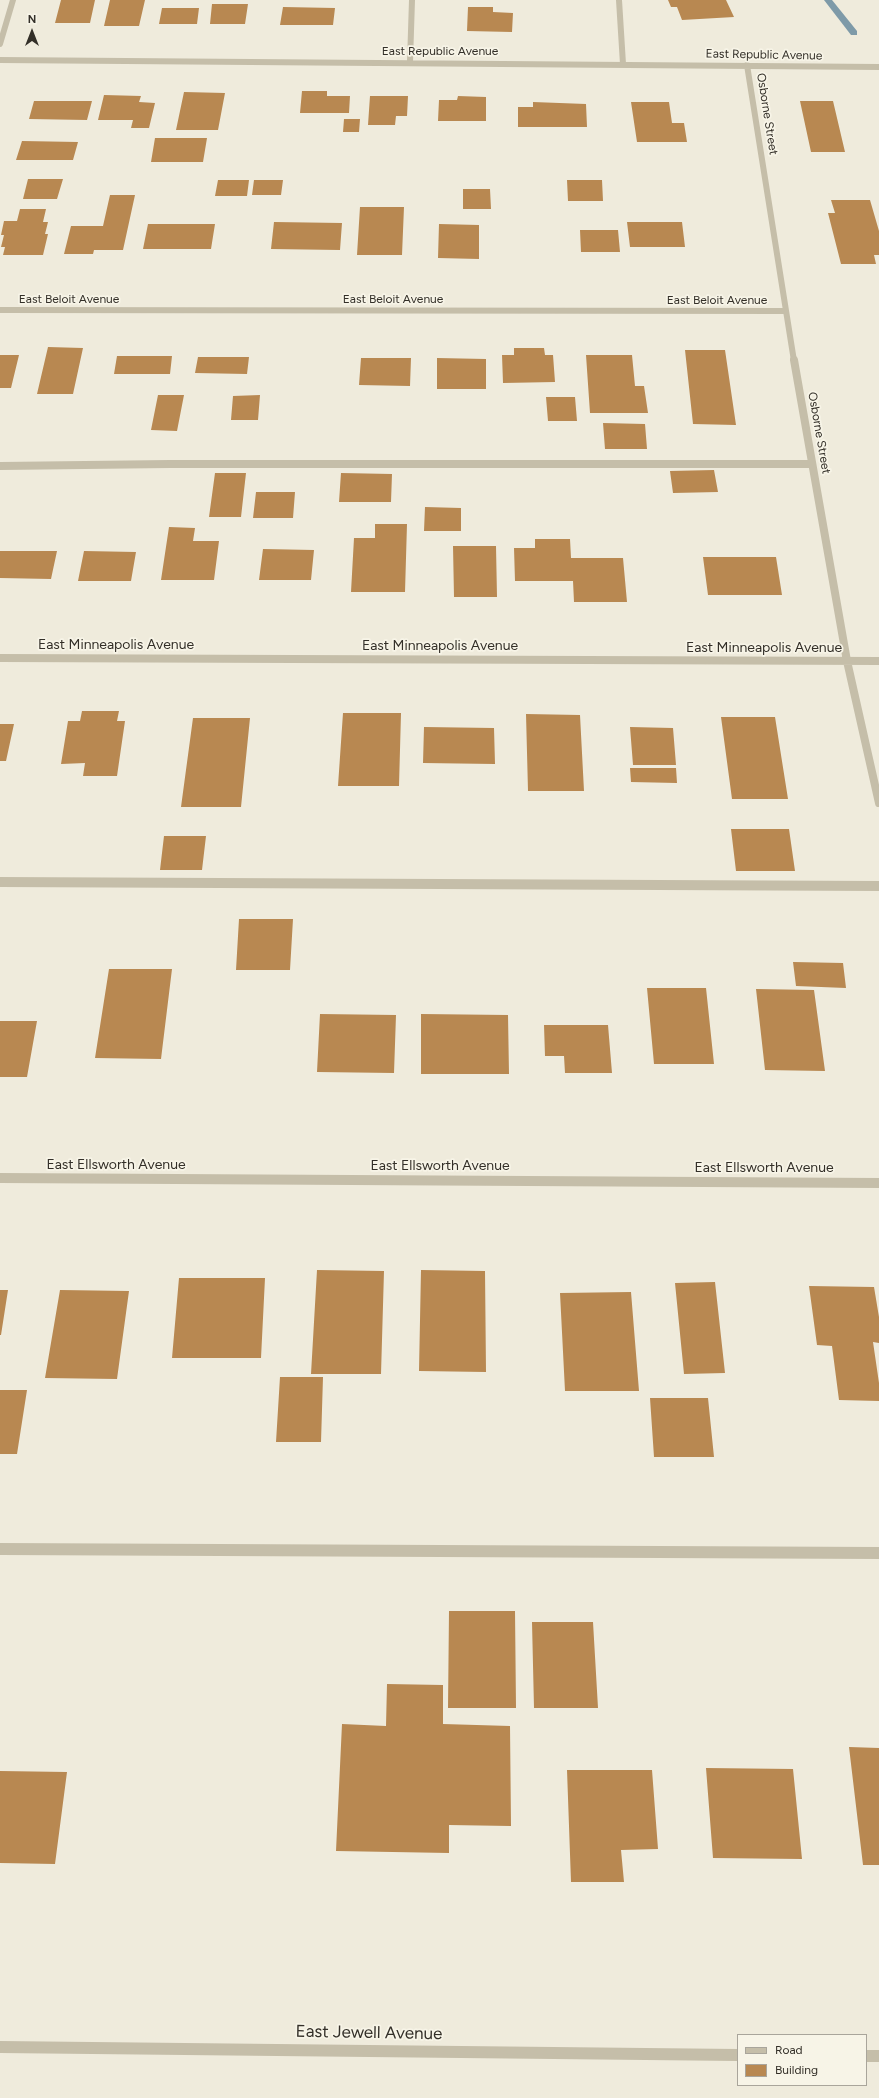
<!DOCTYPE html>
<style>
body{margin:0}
#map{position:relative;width:879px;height:2098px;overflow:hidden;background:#efebdc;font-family:Figtree,sans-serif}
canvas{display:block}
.legend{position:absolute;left:737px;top:2034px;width:130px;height:52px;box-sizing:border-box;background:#f7f4e7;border:1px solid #a9a59b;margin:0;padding:5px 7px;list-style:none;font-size:12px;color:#332f28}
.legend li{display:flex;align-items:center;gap:8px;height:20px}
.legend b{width:20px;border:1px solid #a9a59b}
.north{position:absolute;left:12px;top:12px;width:40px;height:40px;-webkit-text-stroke:3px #f7f4e7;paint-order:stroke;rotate:0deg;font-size:11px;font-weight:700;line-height:16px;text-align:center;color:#332f28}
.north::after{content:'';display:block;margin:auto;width:14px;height:18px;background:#332f28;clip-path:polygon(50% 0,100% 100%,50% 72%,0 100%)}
</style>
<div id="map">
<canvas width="879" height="2098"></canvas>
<ul class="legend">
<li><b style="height:5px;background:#c5bea9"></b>Road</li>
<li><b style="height:11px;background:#b88851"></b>Building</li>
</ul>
<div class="north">N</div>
</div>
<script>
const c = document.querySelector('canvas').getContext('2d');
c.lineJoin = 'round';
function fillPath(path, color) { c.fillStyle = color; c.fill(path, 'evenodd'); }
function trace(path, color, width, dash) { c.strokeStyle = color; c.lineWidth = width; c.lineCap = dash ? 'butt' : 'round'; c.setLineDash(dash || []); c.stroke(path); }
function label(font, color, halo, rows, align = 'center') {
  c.font = font + ' Figtree,sans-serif'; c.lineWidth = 3.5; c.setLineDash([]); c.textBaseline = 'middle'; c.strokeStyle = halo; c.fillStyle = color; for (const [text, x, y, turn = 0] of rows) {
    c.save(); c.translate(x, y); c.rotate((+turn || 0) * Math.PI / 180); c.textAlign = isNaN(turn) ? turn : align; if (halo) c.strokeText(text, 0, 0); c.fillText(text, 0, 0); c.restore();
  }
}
fillPath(new Path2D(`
 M824,0h8l25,31v4h-6z`), '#7e9aa8');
fillPath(new Path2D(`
 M61,0h34l-5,23h-35z
 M110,0h35l-6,26h-35z
 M668,0h58l8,17 -52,3 -5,-13h-6z
 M212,4h36l-3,20h-35z
 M283,7l52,1 -2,17h-53z
 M468,7h25v5l20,1 -1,19 -45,-1z
 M162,8h37l-2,16h-38z
 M302,91h25v5h23l-1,17h-49z
 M184,92l41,1 -7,37h-42z
 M104,95l37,1 -2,6 16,1 -6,25h-18l2,-8h-35z
 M370,96h38l-1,20h-11l-1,9h-27z
 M458,96l28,1v24h-48l1,-21h18z
 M34,101h58l-5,19 -58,-1z
 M800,101h33l12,51h-34z
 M533,102l53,2 1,23h-69v-20h15z
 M631,102h38l3,21h12l3,19h-50z
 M344,119h16l-1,13h-16z
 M155,138h52l-4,24h-52z
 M22,141l56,1 -5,18h-57z
 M28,179h35l-6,20h-34z
 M218,180h31l-2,16h-32z
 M254,180h29l-2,15h-29z
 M567,180h35l1,21h-35z
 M463,189h27l1,20h-28z
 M110,195h25l-12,55h-29l-1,4h-29l7,-28h32z
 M831,200h39l9,31v24h-5l2,9h-35l-13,-51h7z
 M360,207h44l-2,48h-45z
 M20,209h26l-3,13h5l-3,12h3l-5,21h-40l2,-8h-4l3,-12h-3l3,-14h13z
 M274,222l68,1 -2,27 -69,-1z
 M627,222h55l3,25h-55z
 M148,224h67l-4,25h-68z
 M439,224l40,1v34l-41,-1z
 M580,230h38l2,22h-39z
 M48,347l35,1 -10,46h-36z
 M514,348h30l1,7h8l2,27 -52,1 -1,-28h12z
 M685,350h40l11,75 -43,-1z
 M0,355h19l-8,33h-11z
 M586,355h46l3,31h9l4,27h-58z
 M117,356h55l-2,18h-56z
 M198,357h51l-2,17 -52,-1z
 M361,358h50l-1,28 -51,-1z
 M437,358l49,1v30h-49z
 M158,395h26l-7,36 -26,-1z
 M260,395l-2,25h-27l2,-24z
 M546,397h29l2,24h-29z
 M603,423l42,1 2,25h-42z
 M714,470l4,22 -45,1 -3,-22z
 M215,473h31l-5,44h-32z
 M341,473l51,1 -1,28h-52z
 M256,492h39l-2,26h-40z
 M425,507l36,1v23h-37z
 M375,524h32l-2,68h-54l3,-54h21z
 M169,527l26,1 -2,13h26l-5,39h-53z
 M535,539h35l1,19h52l4,44h-53l-1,-21h-58l-1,-33h21z
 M453,546h43l1,51h-43z
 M263,549l51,1 -3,30h-52z
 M0,551h57l-6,28 -51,-1z
 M84,551l52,1 -5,29h-53z
 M703,557h73l6,38h-74z
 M82,711h37l-2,10h8l-8,55h-34l2,-13 -24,1 7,-43h12z
 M343,713h58l-2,73h-61z
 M526,714l54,1 4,76h-56z
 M721,717h54l13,82h-56z
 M193,718h57l-9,89h-60z
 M0,724h14l-8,37h-6z
 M424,727l70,1 1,36 -72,-1z
 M630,727l43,1 3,37h-43z
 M630,768h46l1,15 -46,-1z
 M731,829h58l6,42h-59z
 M164,836h42l-4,34h-42z
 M239,919h54l-3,51h-54z
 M793,962l50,1 3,25 -50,-2z
 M109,969h63l-11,90 -66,-1z
 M647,988h59l8,76h-60z
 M756,989l58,1 11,81 -60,-1z
 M320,1014l76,1 -2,58 -77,-1z
 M421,1014l87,1 1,59h-88z
 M0,1021h37l-10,56h-27z
 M544,1025h64l4,48h-47l-1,-17h-19z
 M317,1270l67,1 -3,103h-70z
 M421,1270l64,1 1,101 -67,-1z
 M179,1278h86l-4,80h-89z
 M715,1282l10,91 -41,1 -9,-91z
 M809,1286l65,1 5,30v26l-6,-1 6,41v18l-40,-1 -7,-54 -15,-1z
 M0,1290h8l-7,45h-1z
 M60,1290l69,1 -12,88 -72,-1z
 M631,1292l8,99h-74l-5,-98z
 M280,1377h43l-2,65h-45z
 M0,1390h27l-10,64h-17z
 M650,1398h58l6,59h-60z
 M449,1611h66l1,97h-68z
 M532,1622h61l5,86h-64z
 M387,1684l56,1v39l67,2 1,100 -62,-1v28l-113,-2 6,-127 44,2z
 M849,1747l30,1v117h-16z
 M706,1768l87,1 9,90 -89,-1z
 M567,1770h85l6,79 -37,1 3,32h-53z
 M0,1771l67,1 -12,92 -55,-1z`), '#b88851');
trace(new Path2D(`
 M619,0l4,64
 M0,44l13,-44
 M0,60l879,7
 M410,62l2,-62
 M747,65l47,296
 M0,310l785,1`), '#c5bea9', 6);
trace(new Path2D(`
 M794,360l53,301 32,142
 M0,466l170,-2h642
 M0,658l879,3`), '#c5bea9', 8);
trace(new Path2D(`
 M0,882l879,4
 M0,1178l879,5`), '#c5bea9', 10);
trace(new Path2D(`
 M0,1549l879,4
 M0,2047l738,8
 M866,2056h13`), '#c5bea9', 12);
label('12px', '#332f28', '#f7f4e7', [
 ["East Republic Avenue",440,51],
 ["East Republic Avenue",764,55,1],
 ["Osborne Street",767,114,81],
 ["East Beloit Avenue",69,299],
 ["East Beloit Avenue",393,299],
 ["East Beloit Avenue",717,300],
 ["Osborne Street",819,433,80]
]);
label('14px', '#332f28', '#f7f4e7', [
 ["East Minneapolis Avenue",116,645],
 ["East Minneapolis Avenue",440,646],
 ["East Minneapolis Avenue",764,648],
 ["East Ellsworth Avenue",116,1165],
 ["East Ellsworth Avenue",440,1166],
 ["East Ellsworth Avenue",764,1168]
]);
label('17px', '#332f28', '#f7f4e7', [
 ["East Jewell Avenue",369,2033,1]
]);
</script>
